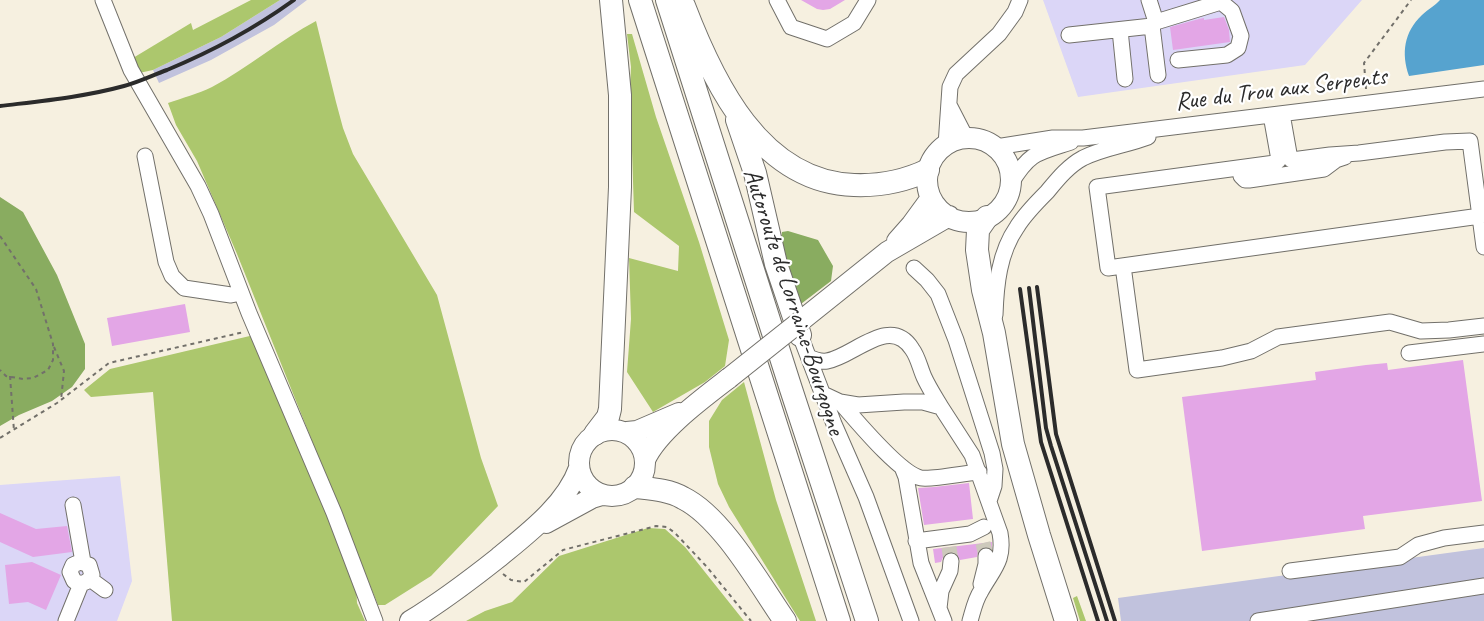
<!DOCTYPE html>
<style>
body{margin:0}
canvas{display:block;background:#f6f0e0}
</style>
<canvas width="1484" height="621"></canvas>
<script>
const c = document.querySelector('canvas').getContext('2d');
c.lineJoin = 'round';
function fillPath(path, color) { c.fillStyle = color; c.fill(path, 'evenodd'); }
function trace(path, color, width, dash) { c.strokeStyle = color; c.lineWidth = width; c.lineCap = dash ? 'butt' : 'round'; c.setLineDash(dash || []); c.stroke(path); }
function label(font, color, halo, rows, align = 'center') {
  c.font = font + ' Caveat,sans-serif'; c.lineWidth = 4.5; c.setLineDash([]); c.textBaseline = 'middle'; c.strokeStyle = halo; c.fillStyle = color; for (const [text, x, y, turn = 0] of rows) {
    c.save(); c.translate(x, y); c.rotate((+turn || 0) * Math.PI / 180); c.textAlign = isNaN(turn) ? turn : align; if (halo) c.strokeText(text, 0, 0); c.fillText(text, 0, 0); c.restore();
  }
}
fillPath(new Path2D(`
 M1043,0h319l-57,65 -227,32z
 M120,476l12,105 -15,40h-117v-136z`), '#dbd6f7');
fillPath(new Path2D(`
 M280,0h27l-33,25 -63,35 -52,23 -6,-13 68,-33z
 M1484,548v73h-363l-3,-23z`), '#c1c2dd');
fillPath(new Path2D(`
 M251,0h29l-59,37 -68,33 -14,3 -6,-15 58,-35 2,7z
 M316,21l20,81 7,26 10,26 84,141 44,163 17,48 -67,70 -46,29h-7l-141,-351 -40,-93 -21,-36 -8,-22c14,-5 30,-9 44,-16 36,-19 68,-47 104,-66z
 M627,34h5l24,83 43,125 30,98 -4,26 -20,16 -52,30 -26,-40 4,-53 -2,-61 49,13 1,-25 -45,-34 -4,-123 1,-22z
 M254,335l102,248 1,20 8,18h-193l-19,-229 -62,5 -7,-7 26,-21z
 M744,382l32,118 40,121h-16l-71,-114 -11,-23 -9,-37v-26l13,-21z
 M648,528l17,1 20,18 59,74h-278l19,-10 27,-9 47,-46z
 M1077,596l9,25h-6l-7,-23z`), '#acc76d');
fillPath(new Path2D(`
 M0,197l23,15 34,63 28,69v25l-13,18 -20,14 -33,14 -19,11z
 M788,231l30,9 15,26 -2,15 -34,26 -17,-55 2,-20z`), '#89ac60');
fillPath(new Path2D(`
 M1440,0h44v65l-75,11c-8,-23 -5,-44 13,-61 6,-6 13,-9 18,-15z`), '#56a3cf');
fillPath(new Path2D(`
 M801,0h44l-15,9 -7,1 -6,-1z
 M1224,17l5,13 1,12 -57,8 -3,-23 29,-8 5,-1v2z
 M185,304l5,28 -78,14 -5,-28z
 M1463,360l19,141 -119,15 2,13 -163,22 -20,-154 134,-17 -1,-8 51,-7 21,-2 1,7z
 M969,483l4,36 -49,6 -6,-37 16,-1z
 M0,513l36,16 31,-3 5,26 -39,5 -33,-15z
 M992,542v7l-6,-2 -5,1 -3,4 -1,5 -17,3 -3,-6 -6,-2 -7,3 -3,7 -6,1 -2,-14z
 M32,562l29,13 -15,35 -18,-8 -19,2 -4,-39z`), '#e3a6e6');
trace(new Path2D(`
 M983,543l3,13
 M949,547l2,14`), '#cdc9bc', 15, [15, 8]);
const minor = new Path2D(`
 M103,0l28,70 67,116 13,28 38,99 85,200 41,108
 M777,0l14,27 36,12 27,-16 14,-23
 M1149,0l7,22 65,-20 -1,-2
 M1152,26l6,49
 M1120,30l5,49
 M1069,35l83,-9 4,-4
 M1178,60l49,-5 11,-7 3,-12 -9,-25 -11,-9
 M949,105l17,33
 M1282,114l8,45 2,1 38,-5 29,-2 86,-11 25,-1 14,106
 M1271,115l8,45 -4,3 -178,24 11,81 372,-52
 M946,145l4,-58 6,-13 43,-40 16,-22 5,-12
 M996,147l57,-9h30l401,-49
 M145,156l21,106 6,14 12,12 47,7 10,-2
 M1240,168l1,8 4,4h4l75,-11 12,-9 9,-3
 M1011,183c19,-31 26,-30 60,-41
 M1123,266l14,104 85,-12 29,-7 27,-14 112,-15 31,9 28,-1 35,-4
 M914,268l13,12 11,14 18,46 22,69 14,44 3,16 -1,17 -5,15
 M995,315c1,-30 4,-62 22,-88 8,-13 19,-24 30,-35 10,-12 21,-26 36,-34 20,-10 44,-13 65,-21
 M800,335l34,89 32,73 45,124
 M1409,353l75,-9
 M809,357c6,3 11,5 18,4 26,-4 63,-47 85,-12 6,8 8,19 12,28 5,11 11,20 17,30
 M823,394l17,8 18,3 46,-3h19l18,5 31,48 28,78c5,28 -7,36 -19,58 -6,9 -8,20 -11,30
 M840,402c15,17 60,72 81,76 11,2 44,-5 58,-6
 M902,467l4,10 15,86 23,58
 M73,505l10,57
 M916,541l54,-7 14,-7
 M1290,571l110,-14 18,-12 26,-7 40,-5
 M90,579l15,11
 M981,584l5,-20v-8
 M939,608l2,-17 9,-20 1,-10
 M66,621l15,-37 7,-3 4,-6 -3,-10 -9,-3 -7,3 -3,7 4,9 7,3
 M1258,621l226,-35`);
const major = new Path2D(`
 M927 180a42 42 0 1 1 84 0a42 42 0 1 1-84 0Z
 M897,241l15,-17 19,-26
 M802,320l85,-68 62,-36
 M579 463a33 33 0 1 1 66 0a33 33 0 1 1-66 0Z
 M627,432l10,-1 42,-18
 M645,460c13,-29 58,-62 84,-82
 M546,523l46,-25 10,-3
 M410,621c31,-19 59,-40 88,-63 29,-24 68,-53 81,-90`);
const highway = new Path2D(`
 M640,0l199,621
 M667,0l124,389 76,232
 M684,6c29,76 76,176 170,179 26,1 51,-4 74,-15
 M737,120l18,53 21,91 24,71
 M987,217l-9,13 -1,20 6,40 11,43 19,111 26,91 27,86
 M595,434l13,-17 2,-8 10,-222v-92l-9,-95
 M635,487c17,2 34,3 48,11 39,19 77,87 102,123`);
trace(minor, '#72706a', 17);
trace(major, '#72706a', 22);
trace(highway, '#72706a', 24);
trace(new Path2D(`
 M1366,89l-2,-26 47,-63
 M0,236l36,53 17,55v16l-5,10 -15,8 -10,1 -17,-3 -6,-6
 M54,347l10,24 -3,29
 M10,376l4,55
 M0,438l57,-35 52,-40 135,-31
 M503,574l8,6 13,2 39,-32 93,-24 11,1 8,6 32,34 44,54`), '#72706a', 2, [4, 4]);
trace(minor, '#fff', 15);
trace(major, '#fff', 20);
trace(highway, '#fff', 22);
trace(new Path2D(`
 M0,106c41,-5 84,-9 124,-20 15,-4 29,-11 43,-16 46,-19 87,-41 127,-70
 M1037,287l19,147 59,187
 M1029,288l17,140 5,18 56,175
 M1020,289l21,153 57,179`), '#2b2b2b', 4);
const majorBridge = new Path2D(`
 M729,378l73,-58`);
trace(majorBridge, '#72706a', 22, []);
trace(majorBridge, '#fff', 20);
label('25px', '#2b2b2b', '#fff', [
 ["Rue du Trou aux Serpents",1281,90,-7],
 ["Autoroute de Lorraine-Bourgogne",793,302,72]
]);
</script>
